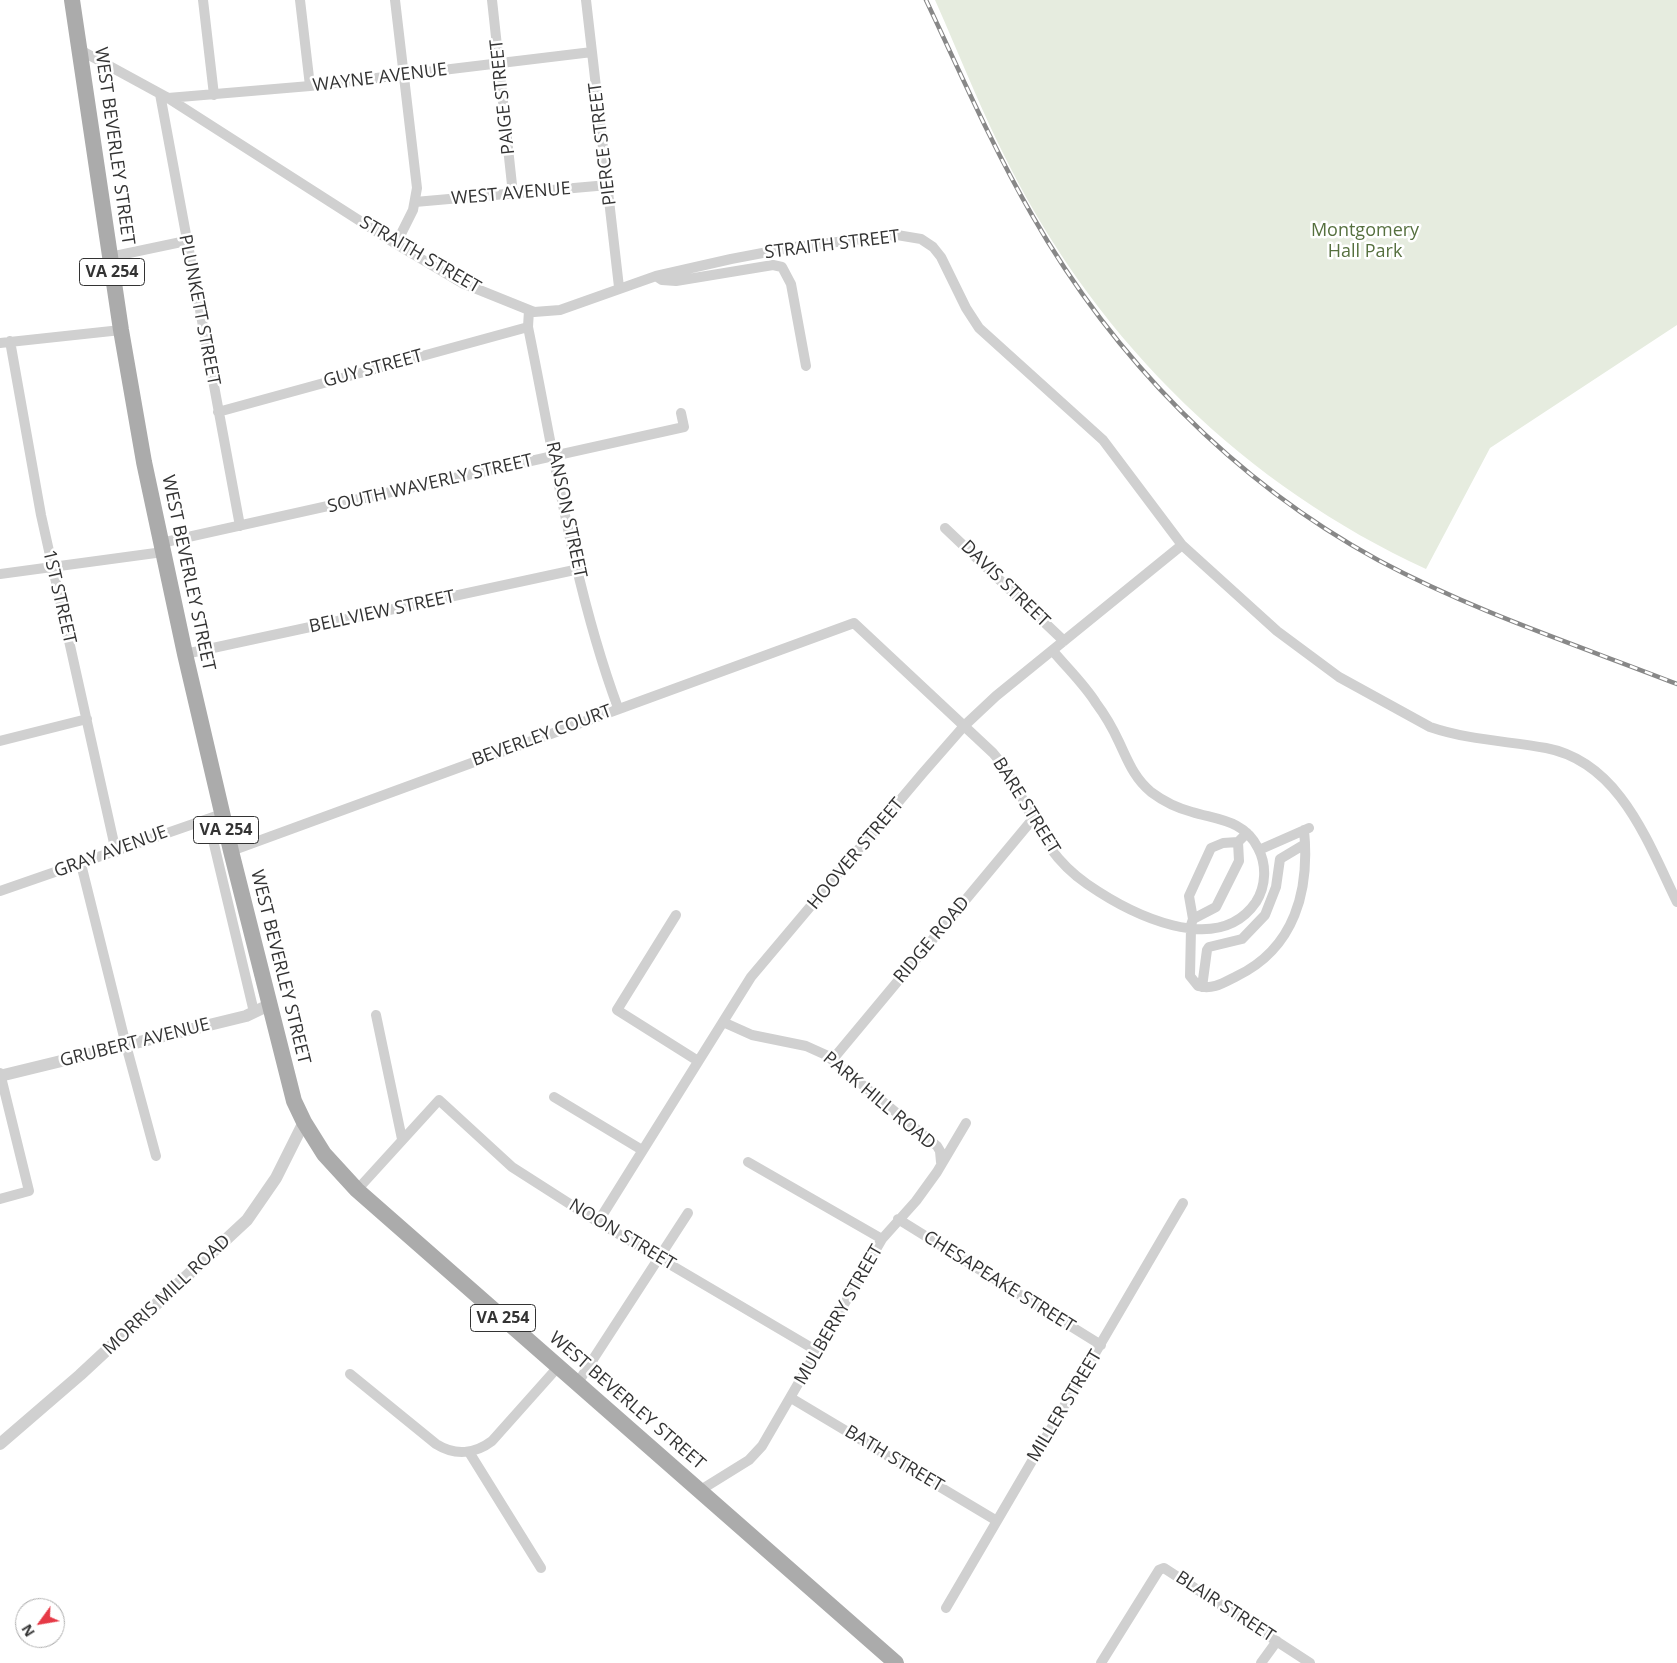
<!DOCTYPE html>
<style>
body{margin:0}
#map{position:relative;width:1677px;height:1663px;overflow:hidden;background:#fff;font-family:"Open Sans",sans-serif}
canvas{display:block}
.north{position:absolute;left:15px;top:1598px;width:50px;height:50px;box-sizing:border-box;background:#fff;border:1px solid #adadad;border-radius:50%;rotate:238deg;font-size:14px;font-weight:700;line-height:20px;text-align:center;color:#333}
.north::after{content:'';display:block;margin:auto;width:18px;height:22px;background:#e63946;clip-path:polygon(50% 0,100% 100%,50% 72%,0 100%)}
</style>
<div id="map">
<canvas width="1677" height="1663"></canvas>
<div class="north">N</div>
</div>
<script>
const c = document.querySelector('canvas').getContext('2d');
c.lineJoin = 'round';
function fillPath(path, color) { c.fillStyle = color; c.fill(path, 'evenodd'); }
function trace(path, color, width, dash) { c.strokeStyle = color; c.lineWidth = width; c.lineCap = dash ? 'butt' : 'round'; c.setLineDash(dash || []); c.stroke(path); }
function label(font, color, halo, rows, align = 'center') {
  c.font = font + ' "Open Sans",sans-serif'; c.lineWidth = 5; c.setLineDash([]); c.textBaseline = 'middle'; c.strokeStyle = halo; c.fillStyle = color; for (const [text, x, y, turn = 0] of rows) {
    c.save(); c.translate(x, y); c.rotate((+turn || 0) * Math.PI / 180); c.textAlign = isNaN(turn) ? turn : align; if (halo) c.strokeText(text, 0, 0); c.fillText(text, 0, 0); c.restore();
  }
}
fillPath(new Path2D(`
 M935,0h742v325l-187,123 -64,121c-180,-83 -326,-225 -416,-402 -28,-54 -50,-111 -75,-167z`), '#e6ecdf');
trace(new Path2D(`
 M203,0l11,95
 M300,0l10,86
 M395,0l22,188 -4,22 -17,34
 M492,0l21,194
 M586,0l33,287
 M80,50l88,48 228,146 66,39 72,29 26,-2 96,-34 75,-17 63,-12 103,-12 24,4 12,8 8,10 25,51 13,20 124,112 79,105 95,86 62,46 91,50c38,13 77,14 116,21 74,14 102,95 131,154
 M160,94l80,432
 M168,98l142,-12 282,-34
 M415,202l193,-17
 M110,257l76,-16
 M656,276l6,4 14,1 97,-16 9,2 9,17 15,82
 M529,310l-1,17c26,127 45,259 90,381
 M10,341l31,174 75,337
 M0,343l121,-13
 M218,412l310,-85
 M945,528l119,113
 M161,543l523,-116 -3,-14
 M0,574l163,-22
 M185,654l394,-85
 M0,741l87,-22
 M208,819l46,193
 M1259,850l50,-22
 M231,851l623,-228 139,130c38,44 40,94 94,131 42,29 130,75 169,18 10,-16 11,-37 2,-54 -14,-28 -40,-28 -66,-36 -15,-4 -29,-11 -41,-20 -17,-14 -23,-31 -32,-50 -6,-13 -14,-27 -23,-39 -12,-19 -29,-35 -43,-52
 M81,864l45,181 30,111
 M0,891l222,-77
 M676,915l-59,95 81,51
 M1193,919l23,-12 23,-46 -1,-19
 M1190,928l3,-9 -4,-23 22,-48 12,-5 15,-1 9,-9
 M1191,928l-1,48 8,10c15,4 25,-3 39,-10 58,-28 73,-86 67,-146
 M1202,987l5,-37 2,-3 33,-8 23,-24 11,-28 4,-28 25,-15
 M376,1015l26,124
 M723,1022l29,13 54,11 20,9 111,91 3,5 1,11
 M833,1059l199,-239
 M0,1073l29,118 -29,8
 M554,1097l88,53
 M748,1162l134,77
 M357,1190l82,-90 73,67 86,55 219,129
 M898,1219l203,126
 M598,1222l153,-245 171,-203 42,-48 32,-30 186,-151
 M350,1374l86,70c19,12 39,10 56,-3l66,-74
 M577,1384l111,-171
 M791,1398l206,123
 M469,1452l72,116
 M699,1491l50,-31 13,-14 120,-207 34,-38 21,-29 29,-49
 M946,1608l237,-405
 M1101,1663l58,-93 5,-2 146,95
 M1261,1663l16,-22`), '#d0d0d0', 10);
trace(new Path2D(`
 M0,1076l246,-60 23,-11
 M0,1444l80,-69 167,-155 29,-42 28,-56`), '#d0d0d0', 12);
trace(new Path2D(`
 M72,0l49,330 23,132 41,192 46,197 63,250 10,21 20,32 33,36 539,473`), '#ababab', 16);
const rail = new Path2D(`
 M926,0c34,72 66,146 106,215 81,142 201,266 346,345 95,51 199,85 299,124`);
trace(rail, '#888', 4.5);
trace(rail, '#fff', 2.5, [8]);
for (const [x, y, w] of [
 [112,272,65],
 [226,830,65],
 [503,1318,65]
]) { const box = new Path2D(); box.roundRect(x - w / 2, y - 13.5, w, 27, 4); c.fillStyle = '#fff'; c.fill(box); trace(box, '#333', 1); }
label('bold 16px', '#333', null, [
 ["VA 254",112,272],
 ["VA 254",226,830],
 ["VA 254",503,1318]
]);
label('18px', '#333', '#fff', [
 ["WAYNE AVENUE",380,78,-7],
 ["PAIGE STREET",503,97,-96],
 ["PIERCE STREET",603,144,-97],
 ["WEST BEVERLEY STREET",114,146,82],
 ["WEST AVENUE",511,194,-5],
 ["STRAITH STREET",832,245,-7],
 ["STRAITH STREET",420,255,30],
 ["PLUNKETT STREET",199,310,79],
 ["GUY STREET",373,369,-15],
 ["SOUTH WAVERLY STREET",430,484,-13],
 ["RANSON STREET",566,510,78],
 ["WEST BEVERLEY STREET",188,573,78],
 ["DAVIS STREET",1005,584,44],
 ["1ST STREET",59,597,77],
 ["BELLVIEW STREET",382,612,-12],
 ["BEVERLEY COURT",542,736,-20],
 ["BARE STREET",1026,806,58],
 ["GRAY AVENUE",111,852,-20],
 ["HOOVER STREET",856,854,-50],
 ["RIDGE ROAD",932,940,-50],
 ["WEST BEVERLEY STREET",280,967,76],
 ["GRUBERT AVENUE",135,1043,-14],
 ["PARK HILL ROAD",879,1101,40],
 ["NOON STREET",622,1235,31],
 ["CHESAPEAKE STREET",999,1282,32],
 ["MORRIS MILL ROAD",167,1295,-43],
 ["MULBERRY STREET",839,1315,-60],
 ["WEST BEVERLEY STREET",627,1401,41],
 ["MILLER STREET",1065,1406,-59],
 ["BATH STREET",894,1459,31],
 ["BLAIR STREET",1225,1607,33]
]);
label('18px', '#56703f', '#fff', [
 ["Montgomery",1365,231],
 ["Hall Park",1365,252]
]);
</script>
